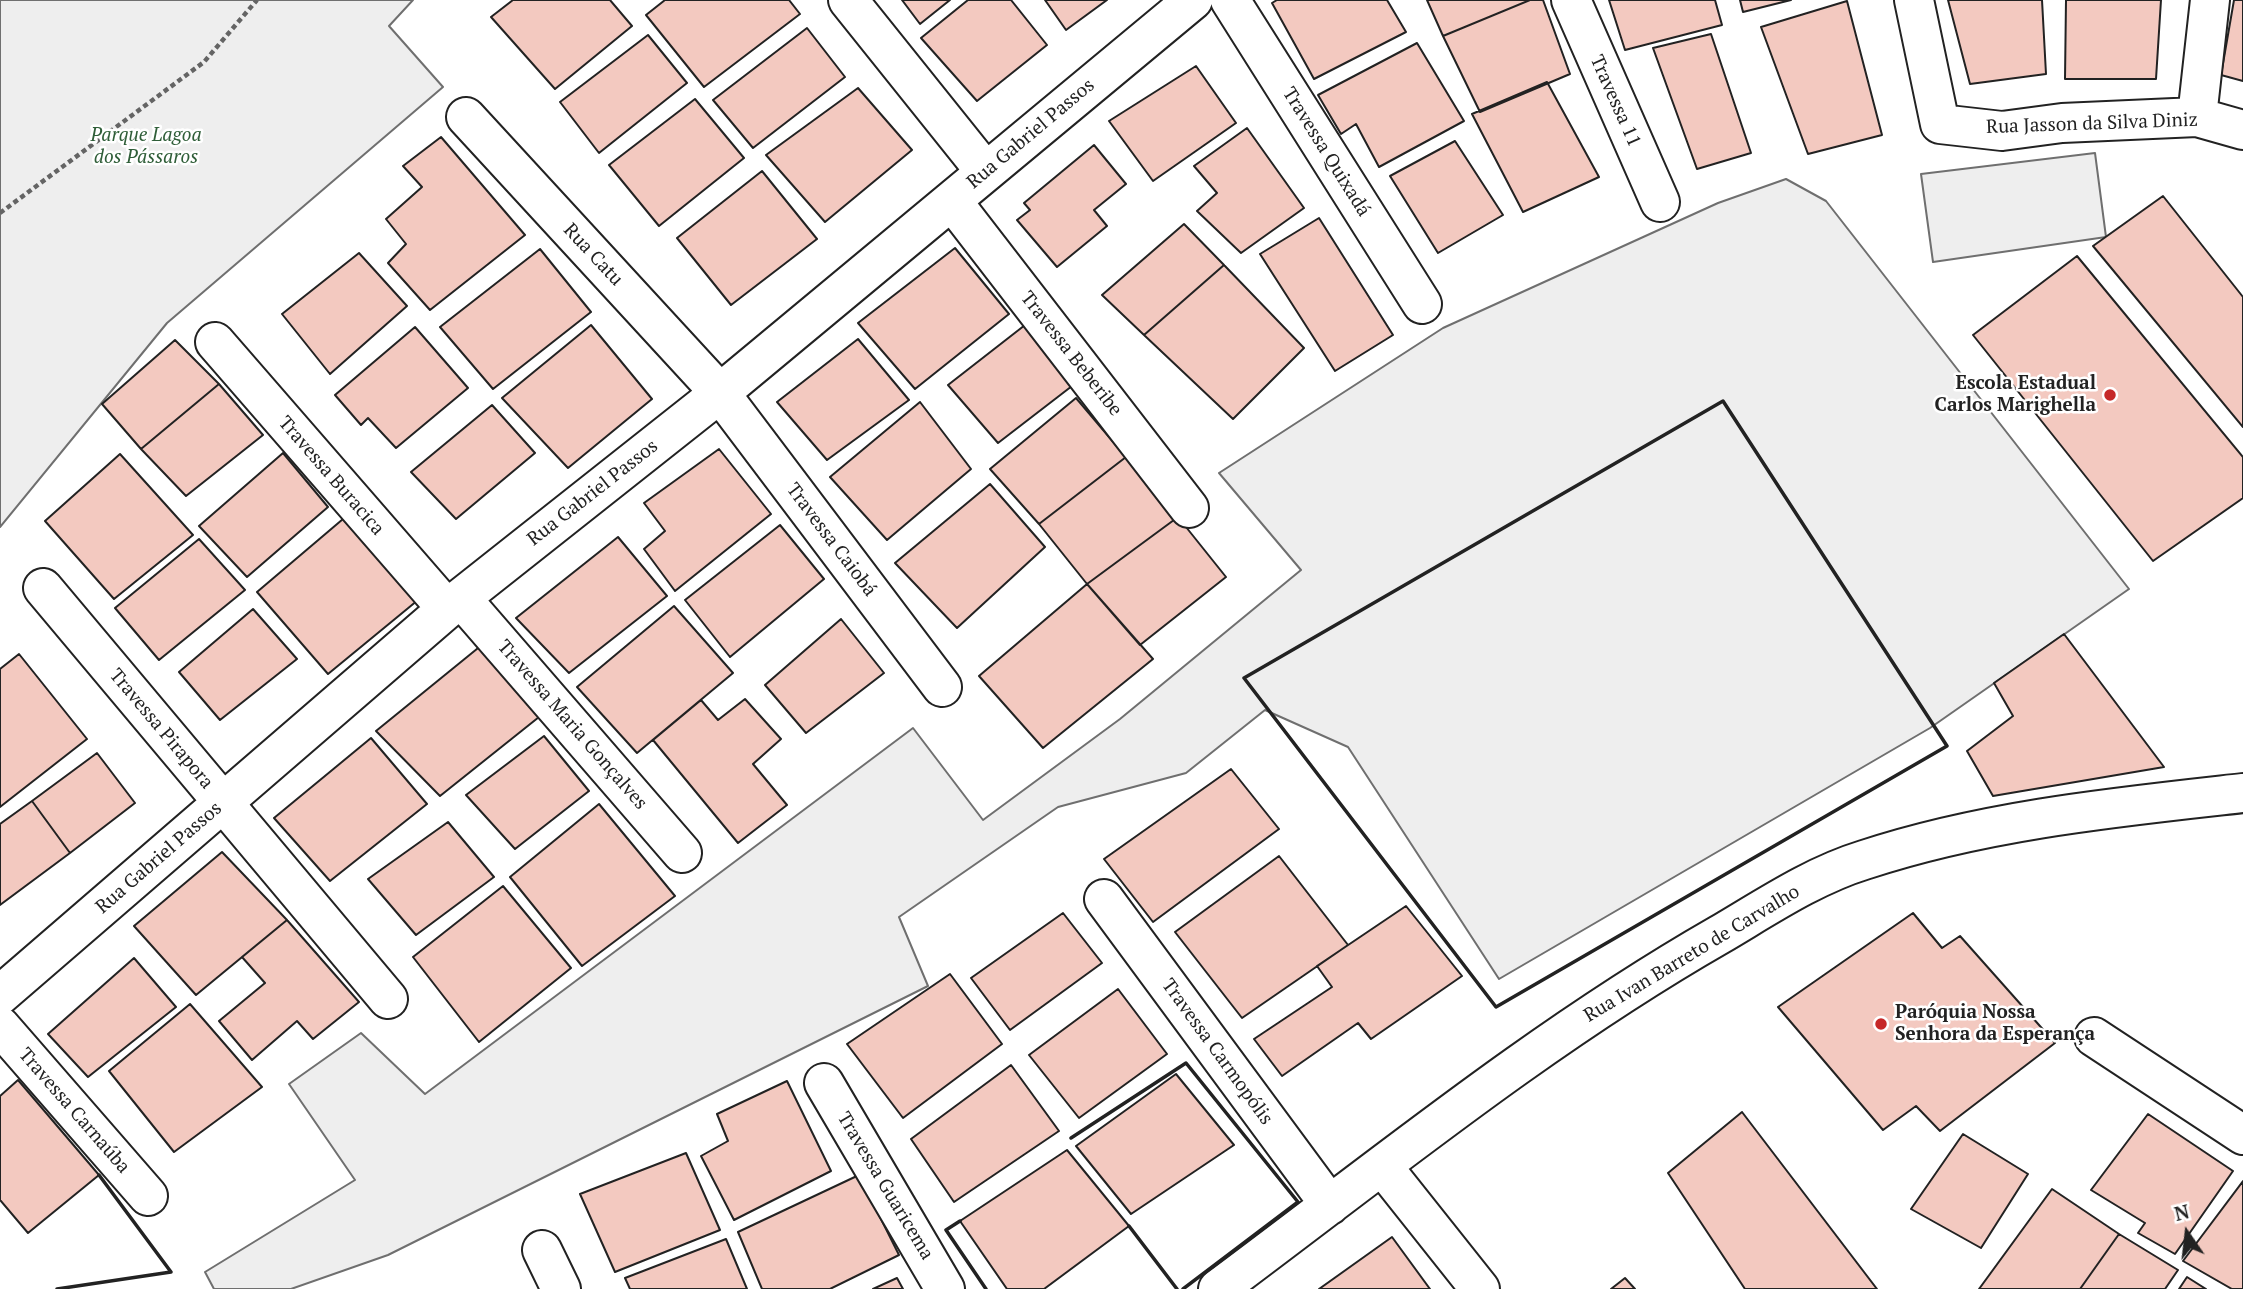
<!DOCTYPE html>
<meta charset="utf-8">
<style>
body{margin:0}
#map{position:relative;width:2243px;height:1289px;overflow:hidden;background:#fff;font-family:"PT Serif",serif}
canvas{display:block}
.north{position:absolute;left:2152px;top:1198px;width:70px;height:70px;-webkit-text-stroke:5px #fff;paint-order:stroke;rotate:346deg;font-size:19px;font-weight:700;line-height:28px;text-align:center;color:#222}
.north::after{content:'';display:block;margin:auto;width:24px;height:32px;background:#222;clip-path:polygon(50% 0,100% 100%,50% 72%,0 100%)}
</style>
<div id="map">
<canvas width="2243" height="1289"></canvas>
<div class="north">N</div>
</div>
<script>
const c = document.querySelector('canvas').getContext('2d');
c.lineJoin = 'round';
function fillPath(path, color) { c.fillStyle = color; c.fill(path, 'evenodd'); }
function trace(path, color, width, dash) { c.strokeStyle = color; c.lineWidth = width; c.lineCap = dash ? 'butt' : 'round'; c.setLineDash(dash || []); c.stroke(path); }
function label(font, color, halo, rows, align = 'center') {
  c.font = font + ' "PT Serif",serif'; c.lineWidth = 5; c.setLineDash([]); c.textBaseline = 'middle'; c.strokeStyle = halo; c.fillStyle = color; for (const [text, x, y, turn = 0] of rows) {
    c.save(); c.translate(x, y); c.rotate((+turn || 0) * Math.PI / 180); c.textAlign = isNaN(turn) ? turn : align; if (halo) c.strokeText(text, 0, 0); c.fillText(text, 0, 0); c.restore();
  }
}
const green = new Path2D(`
 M0,0h413l-24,26 54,61 -276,236 -167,204z
 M2095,153l11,84 -173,25 -12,-88z
 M1786,179l40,22 303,388 -199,139 -431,251 -151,-232 -83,-37 -79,63 -128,34 -159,110 29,69 -540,269 -97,34h-77l-9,-17 150,-92 -66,-96 72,-51 64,61 488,-366 70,92 137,-101 181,-149 -82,-97 224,-145 275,-125z`);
fillPath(green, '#eee');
trace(green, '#6f6f6f', 2);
const building = new Path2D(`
 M513,0h97l22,26 -77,63 -64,-72z
 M665,0h124l11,14 -96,73 -58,-72z
 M902,0h48l-30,24z
 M968,0h43l36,45 -70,56 -56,-63z
 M1045,0h62l-41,30z
 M1277,0h110l19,32 -92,47 -42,-76z
 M1427,0h103l-87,36z
 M1530,0h13l27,74 -90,38 -37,-76z
 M1609,0h106l7,25 -97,25z
 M1740,0h51l-48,12z
 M1948,0h94l4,74 -76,10z
 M2066,0h95l-5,79h-91z
 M2234,0h9v81l-22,-6z
 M1847,1l35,134 -74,19 -47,-127z
 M807,28l38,49 -92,71 -40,-48z
 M1711,34l40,119 -54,16 -44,-121z
 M648,35l39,48 -88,70 -39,-51z
 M1417,43l47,78 -85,46 -23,-43 -15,10 -23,-39z
 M1196,66l40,57 -83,58 -44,-60z
 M1547,82l52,95 -76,35 -51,-98z
 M858,88l54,62 -87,72 -59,-67z
 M695,99l49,59 -85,68 -50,-61z
 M1247,128l57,80 -63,45 -44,-42 20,-18 -23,-27z
 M441,137l84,98 -95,75 -42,-47 18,-19 -20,-25 36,-32 -19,-21z
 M1455,141l48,74 -65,38 -48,-77z
 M1094,145l32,39 -32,26 13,16 -50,41 -40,-47 13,-10 -6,-7z
 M762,171l55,68 -86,66 -54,-67z
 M2163,196l80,101v130l-150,-181z
 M1319,218l74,117 -58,36 -75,-117z
 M1184,224l40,41 -80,70 -42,-40z
 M955,248l54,66 -94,75 -57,-66z
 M540,249l51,63 -98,77 -53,-62z
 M359,253l48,53 -77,68 -48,-60z
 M2077,256l166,201v41l-90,63 -180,-226z
 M1224,265l80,83 -71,71 -89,-84z
 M591,325l61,74 -84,69 -66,-70z
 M1025,325l47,61 -74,57 -50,-58z
 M415,327l53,61 -72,60 -28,-30 -7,7 -26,-30z
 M858,339l51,61 -82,60 -50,-58z
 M175,340l44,44 -78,65 -39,-45z
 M219,384l44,51 -77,61 -45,-47z
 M1076,398l50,59 -87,67 -49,-55z
 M920,402l51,67 -84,71 -57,-63z
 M492,405l43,48 -79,66 -45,-47z
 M719,449l52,65 -96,77 -31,-42 21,-18 -21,-28z
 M283,453l45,54 -81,70 -48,-51z
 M120,454l73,81 -79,64 -69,-78z
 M1126,457l52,60 -91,67 -48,-60z
 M990,484l55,63 -88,81 -62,-65z
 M1178,517l48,60 -86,68 -53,-61z
 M343,519l75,81 -90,74 -71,-82z
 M780,525l44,54 -94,78 -45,-57z
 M618,537l49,59 -98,77 -53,-55z
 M199,539l46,51 -86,70 -44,-52z
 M1087,584l66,75 -110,89 -64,-72z
 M674,606l59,67 -96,80 -60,-66z
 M253,609l44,50 -77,61 -41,-48z
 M841,619l43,54 -78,60 -41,-48z
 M2064,634l100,133 -171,29 -26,-45 46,-35 -19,-33z
 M483,644l61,69 -104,83 -64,-65z
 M19,654l68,85 -87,68v-138z
 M745,699l36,40 -28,25 34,41 -49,38 -85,-103 48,-40 17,20z
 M544,736l45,55 -74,58 -49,-54z
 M371,738l56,66 -97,77 -56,-63z
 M97,753l38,50 -65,50 -38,-52z
 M1231,769l48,60 -126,93 -49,-63z
 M32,801l38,52 -70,52v-81z
 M599,804l76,92 -93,70 -72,-89z
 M448,822l46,55 -78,58 -48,-56z
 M222,852l65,68 -91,75 -62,-69z
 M1279,856l69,89 -106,73 -67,-86z
 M503,886l68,82 -92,74 -66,-85z
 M1406,906l56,70 -91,63 -13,-16 -76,53 -28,-37 78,-52 -15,-21z
 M1063,913l39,50 -92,67 -39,-52z
 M1913,913l29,35 18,-12 95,107 -115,88 -24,-25 -33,24 -105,-123z
 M287,920l72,82 -46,37 -16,-18 -45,39 -33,-39 46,-38 -23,-26z
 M134,958l42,49 -88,70 -40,-43z
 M950,974l52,70 -99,74 -56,-74z
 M1118,989l49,65 -88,64 -50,-63z
 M190,1004l72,83 -88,65 -65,-81z
 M1011,1065l48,66 -105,71 -43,-63z
 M1176,1074l58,71 -103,69 -55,-68z
 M18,1080l81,95 -71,58 -28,-33v-104z
 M787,1081l44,90 -97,49 -33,-64 27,-15 -11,-27z
 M1742,1112l135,177h-132l-77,-116z
 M2148,1114l85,57 -58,83 -37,-21 7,-10 -54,-33z
 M1963,1134l65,40 -47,74 -70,-39z
 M1067,1150l62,76 -85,63h-37l-47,-68z
 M686,1153l34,77 -105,42 -35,-78z
 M859,1175l40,80 -69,34h-68l-24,-57z
 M2243,1181v108h-11l-49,-28z
 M2052,1189l67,45 -39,55h-101z
 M2119,1234l59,36 -13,19h-85z
 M1392,1237l38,52h-111z
 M726,1239l21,50h-117l-5,-11z
 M2187,1277l19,12h-27z
 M897,1278l6,11h-30z
 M1625,1278l10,11h-24z`);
fillPath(building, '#f3c9c0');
trace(building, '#222', 2);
const minor = new Path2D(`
 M848,0l137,171
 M1230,0l192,304
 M1571,0l89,202
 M1914,0l26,124 62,7 60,-8 135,-6 46,13
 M466,117l254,276 222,294
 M2197,117l13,-117
 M952,201l237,307
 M215,342l232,267
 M43,588l345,411
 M461,598l221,255
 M1104,899l226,306
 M0,995l447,-386 273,-216 473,-393
 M0,1026l148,170
 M2094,1037l149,98
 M824,1083l121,206
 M1383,1167l97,122
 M542,1250l19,39
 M1218,1289c164,-122 323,-252 501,-354 46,-27 93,-59 145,-75 121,-40 253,-53 379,-67`);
trace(minor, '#222', 42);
trace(new Path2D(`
 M0,213l204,-151 53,-62`), '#646464', 4.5, [5, 3.5]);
trace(minor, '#fff', 38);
trace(new Path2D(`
 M1723,401l224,345 -451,261 -252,-329z
 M1071,1138l115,-75 112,139 -115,87
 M960,1221l-14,9 40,59
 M1129,1226l48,63
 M57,1289l114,-17 -72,-97`), '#222', 3.5);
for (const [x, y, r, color] of [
 [2110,395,7,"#c62828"],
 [1881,1024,7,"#c62828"]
]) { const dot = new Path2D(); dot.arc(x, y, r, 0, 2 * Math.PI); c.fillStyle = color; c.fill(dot); trace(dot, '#fff', 2.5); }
label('19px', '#222', '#fff', [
 ["Travessa 11",1615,101,66],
 ["Rua Jasson da Silva Diniz",2092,124,-2],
 ["Rua Gabriel Passos",1031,134,-40],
 ["Travessa Quixadá",1326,152,58],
 ["Rua Catu",593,255,47],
 ["Travessa Beberibe",1071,354,52],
 ["Travessa Buracica",331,476,49],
 ["Rua Gabriel Passos",593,493,-38],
 ["Travessa Caiobá",831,540,53],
 ["Travessa Maria Gonçalves",572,725,49],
 ["Travessa Pirapora",161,729,50],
 ["Rua Gabriel Passos",159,858,-41],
 ["Rua Ivan Barreto de Carvalho",1692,954,-31],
 ["Travessa Carmopólis",1217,1052,54],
 ["Travessa Carnaúba",74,1111,49],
 ["Travessa Guaricema",885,1186,59]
]);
label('italic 19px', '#2f5e38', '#fff', [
 ["Parque Lagoa",146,136],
 ["dos Pássaros",146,158]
]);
label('bold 19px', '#222', '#fff', [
 ["Escola Estadual",2096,384],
 ["Carlos Marighella",2096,406],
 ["Paróquia Nossa",1895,1013,"left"],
 ["Senhora da Esperança",1895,1035,"left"]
], 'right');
</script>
